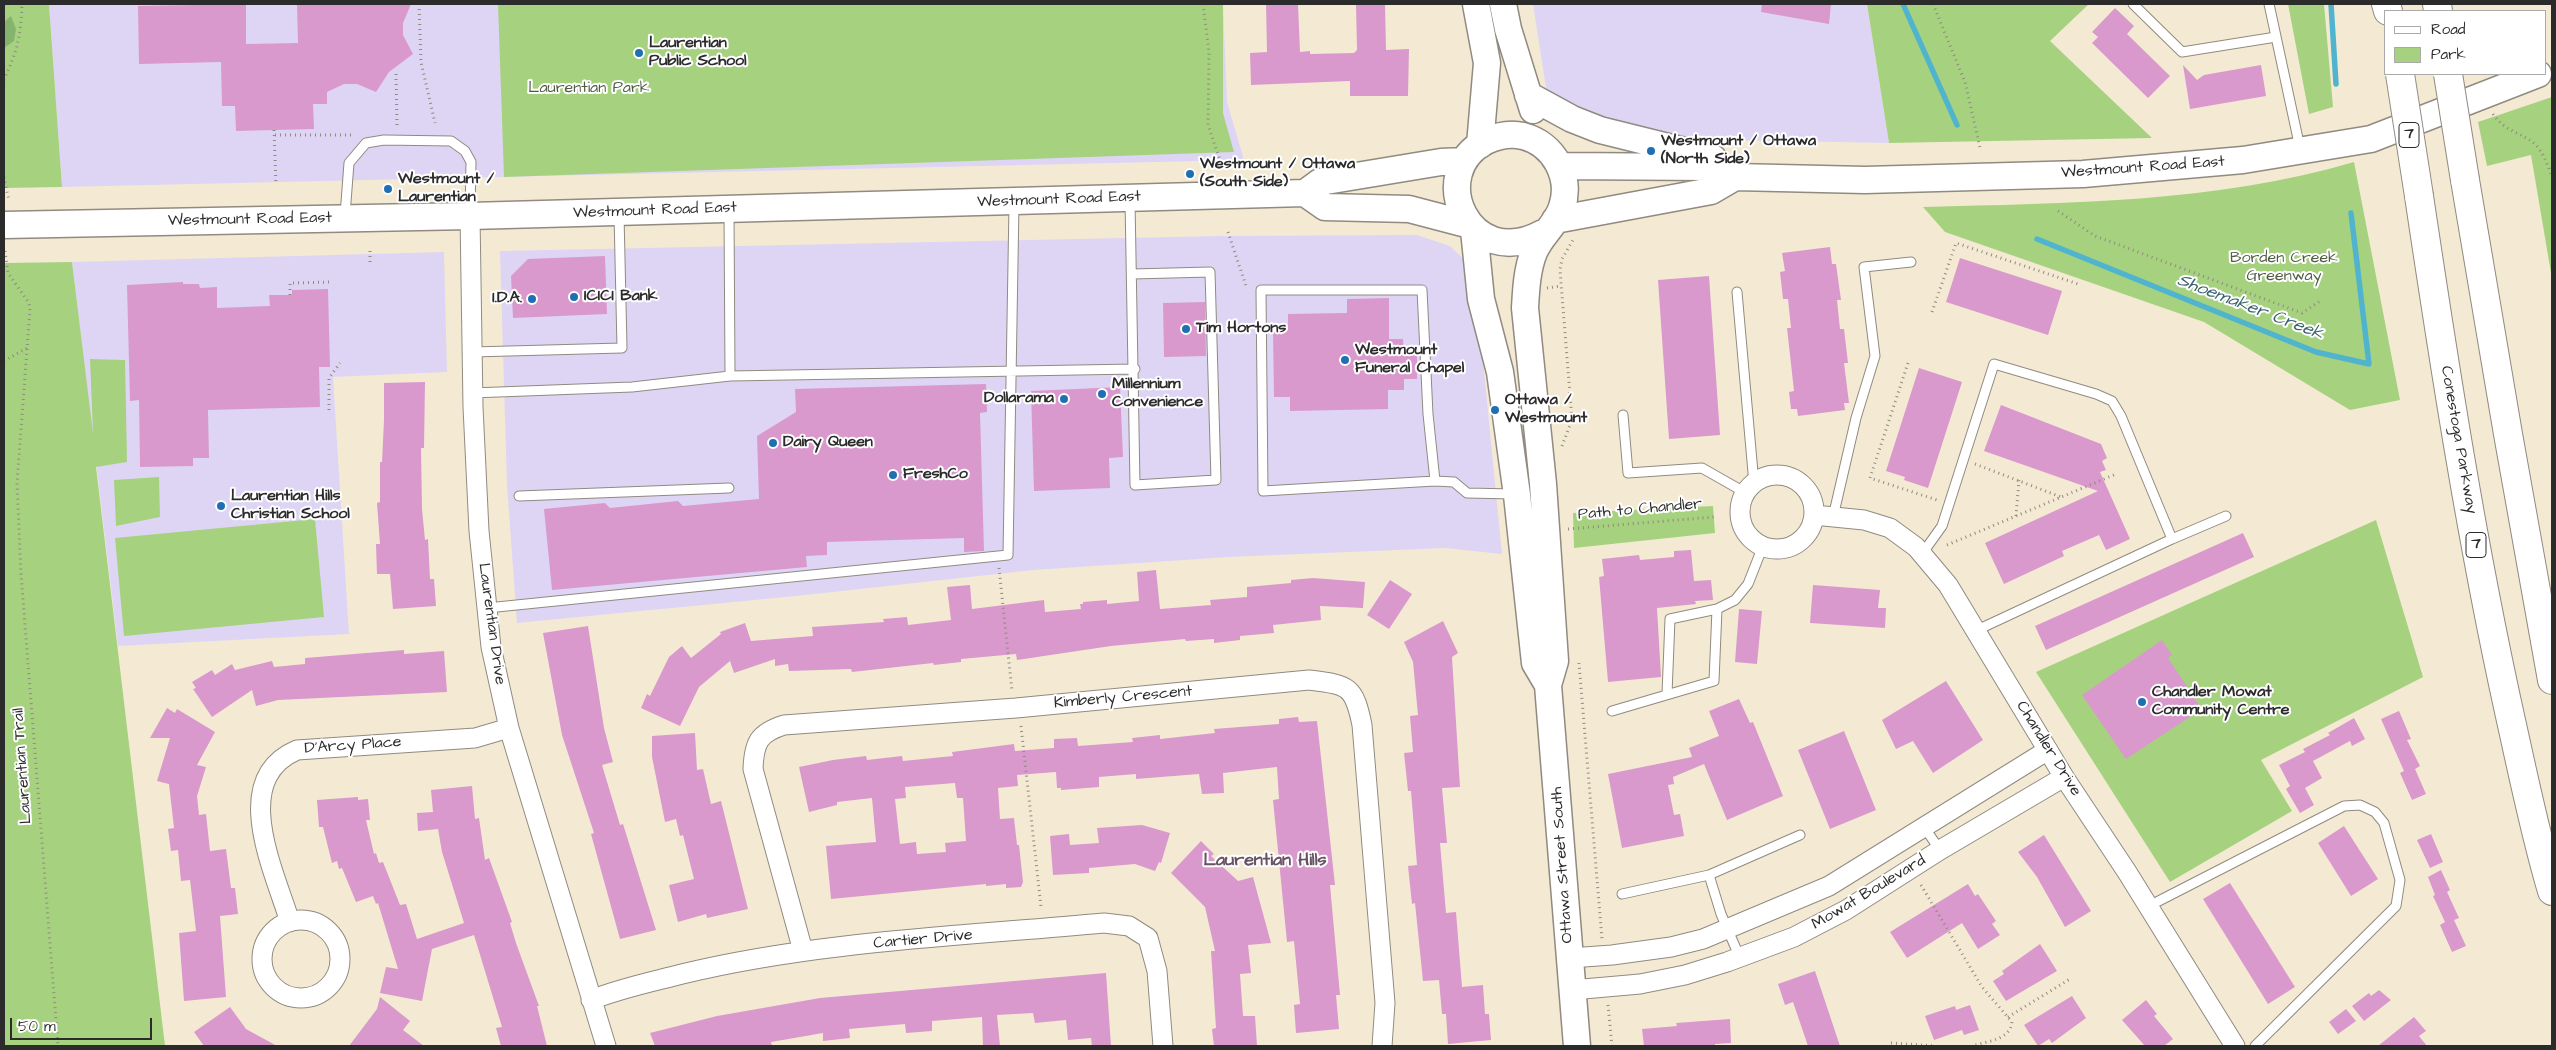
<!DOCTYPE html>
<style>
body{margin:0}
#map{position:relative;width:2556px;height:1050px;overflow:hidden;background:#f4ead4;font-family:"Architects Daughter",sans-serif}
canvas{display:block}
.frame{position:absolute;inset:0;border:5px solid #2b2b2b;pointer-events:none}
.legend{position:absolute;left:2384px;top:10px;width:162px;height:65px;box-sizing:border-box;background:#fff;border:1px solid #aaa;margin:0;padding:6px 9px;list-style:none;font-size:15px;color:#2b2b2b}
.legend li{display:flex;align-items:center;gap:10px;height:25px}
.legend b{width:25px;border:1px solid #aaa}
.scale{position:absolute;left:10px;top:1018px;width:142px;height:22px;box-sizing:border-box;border:2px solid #2b2b2b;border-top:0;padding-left:6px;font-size:15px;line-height:18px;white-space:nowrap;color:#2b2b2b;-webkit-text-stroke:4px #fff;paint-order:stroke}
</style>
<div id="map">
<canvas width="2556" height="1050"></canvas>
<div class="frame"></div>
<ul class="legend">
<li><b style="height:6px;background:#fff"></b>Road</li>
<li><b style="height:14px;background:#a6d27f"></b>Park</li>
</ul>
<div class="scale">50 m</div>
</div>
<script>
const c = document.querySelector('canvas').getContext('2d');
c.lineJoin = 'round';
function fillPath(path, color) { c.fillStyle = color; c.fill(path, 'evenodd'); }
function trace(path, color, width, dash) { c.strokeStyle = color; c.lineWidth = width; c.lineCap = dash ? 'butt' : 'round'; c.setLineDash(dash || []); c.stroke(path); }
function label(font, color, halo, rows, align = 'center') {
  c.font = font + ' "Architects Daughter",sans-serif'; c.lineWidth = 4; c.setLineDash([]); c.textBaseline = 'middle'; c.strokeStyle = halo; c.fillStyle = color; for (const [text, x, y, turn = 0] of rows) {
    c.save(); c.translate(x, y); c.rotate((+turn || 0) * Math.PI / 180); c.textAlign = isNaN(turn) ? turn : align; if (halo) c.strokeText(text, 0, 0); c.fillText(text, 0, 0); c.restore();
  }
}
fillPath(new Path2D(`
 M49,4h1174l4,98 17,58 -1182,27z
 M1533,4h334l22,139 -164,-3 -101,3 -74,-29z
 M1417,235l33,11 24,23 28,285 -57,-6 -216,9 -195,13 -238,26 -279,27 -10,-138 -7,-234 720,-15z
 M444,252l3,120 -114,5 16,257 -231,12 -46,-384z`), '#ded5f5');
fillPath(new Path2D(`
 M4,4h45l13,183 -58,1z
 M498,4h725v109l11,39 -730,25z
 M1867,4h222l-39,37 102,97 -263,5z
 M2288,4h36l9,103 -24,7z
 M2552,97v182l-21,-124 -44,11 -9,-44z
 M2354,162l46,238 -50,10 -146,-88 -259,-90 -22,-25c144,-4 292,-4 431,-45z
 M72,262l21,171 -3,-74 35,1 2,102 -31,5 69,579h-161v-783z
 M159,477l1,40 -44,9 -2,-46z
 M1713,506l2,27 -141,15 -1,-35z
 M315,519l9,98 -200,19 -9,-98z
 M2376,520l47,157 -162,83 31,51 -122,71 -134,-210z`), '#a6d27f');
fillPath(new Path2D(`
 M11,16l5,13 -2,12 -10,7v-26z`), '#84b46e');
trace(new Path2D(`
 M1903,4l54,121
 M2331,4l5,80
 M2037,239l279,113 53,12 -18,-151`), '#51b4cf', 5.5);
fillPath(new Path2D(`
 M246,4v40l52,-1 -1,-39h114l-8,19v12l10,19 -24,18 -13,20 -19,-8h-13l-17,8v12h-14l1,25 -78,2 -1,-25h-13l-1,-44 -82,2 -1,-58z
 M1266,4h32l2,48 10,-1v3l44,-1 3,-3 -1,-46h29l1,46 23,-1 -1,47h-58v-15l-99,4 -1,-32 17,-1z
 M1762,4h69l-2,20 -68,-12z
 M2115,8l19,18 -7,8 43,42 -22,22 -56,-55 6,-6 -6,-5z
 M2183,65l14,15 7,-5 57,-10 5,31 -76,13z
 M1830,247l2,17h4l5,36h-4l3,29h4l4,34h-4l5,40h-5l1,7 -47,6 -1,-7h-6l-2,-17 5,-1 -7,-63h4l-3,-29h-5l-3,-27 5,-1 -3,-18z
 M605,256l2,58 -94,4 -2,-42 17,-17z
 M1960,258l102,33 -14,44 -102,-33z
 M1709,276l11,159 -51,4 -11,-159z
 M183,282v2h16l1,4 17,-1v21l53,-2 -1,-11h23v-5l36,-1 2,78h-11l1,40 -112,3 1,48h-16v8l-53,1 -1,-67 -9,1 -3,-116z
 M1389,298v41h14l1,15h13v25h-13v11h-16v19l-98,2v-14h-16l-1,-67 15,-1v-15l59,-1v-14z
 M1205,302l1,54 -42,1 -1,-54z
 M1919,368l43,14 -34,106 -24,-8 1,-3 -19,-6z
 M425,382l-1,66h-3l1,61 3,31 3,-1 2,40h4l2,27 -43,3 -3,-35h-13l-1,-30h4l-3,-41 3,-1v-40h2l2,-42v-37z
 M986,384l1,28 -7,1 4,138 -20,1v-14l-137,4v13l-21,1 1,11 -255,23 -8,-81 61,-6 5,5 68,-7 5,5 76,-7 -2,-63 39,-24 -1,-23z
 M1120,387l3,70 -14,1 1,30 -76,3 -3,-100z
 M2001,405l100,39 6,14 -5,3 4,9 -6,2 30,67 -24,11 -7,-15 -37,16 2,5 -60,28 -19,-41 113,-52 -114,-40z
 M2243,533l11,24 -208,93 -11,-24z
 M1691,550l3,31 17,-1 2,20 -18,1 1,3 -39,4 4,69 -53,5 -9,-105 5,-1 -2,-17 37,-4 1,5 34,-3v-6z
 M1156,570l4,39 51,-4 -1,-5 37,-3v-10l44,-4v-3l22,-2 52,4 -2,26 -43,-2 1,14 -48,5 1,8 -34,3v4l-26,3v-4l-28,2 -1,-2 -74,7 -94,14 -1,-6 -55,5v3l-27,3 -1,-2 -81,9 -1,-3 -62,2 -1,-7 -13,2v-7l-41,14 -4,-12 -31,26 -19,39 -39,-18 6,-14 3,2 19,-39 13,-11 9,12 30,-24 -1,-2 25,-9 6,18 62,-5 -1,-9 72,-5 -1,-3 24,-2 1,8 43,-5 -4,-33 23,-2 2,24 72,-9 1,12 36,-3 -1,-5h3v-2l24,-2v4l32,-3 -2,-29z
 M1390,580l22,14 -23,35 -22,-14z
 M1813,585l67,5 -2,18h8l-1,20 -75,-5z
 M1739,609l23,2 -5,53 -22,-2z
 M1443,621l15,32 -6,4 8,130 -18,1 5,55h-7l6,70 10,-1 6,75 21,-2 2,29h4l2,26 -43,4 -2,-30h-4l-3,-34 -16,1 -8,-78 -3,1 -4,-38 9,-1 -6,-74h-3l-4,-38 9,-1 -3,-36 8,-1 -5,-53 -9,-20z
 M588,626l16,102 9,34 -11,3 18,60 3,-1 33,106 -36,9 -29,-105 3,-1 -32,-98 -19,-102z
 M2162,640l10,15 -4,3 34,51 -76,50 -44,-64z
 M404,650v4l40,-3 3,41 -169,8 -22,6 -4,-16 -40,27 -19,-28 3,-1 -4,-6 20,-12 3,5 17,-11 3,6 37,-9 2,6 31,-3v-6z
 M1946,681l37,59 -50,33 -20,-32 -17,8 -14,-29z
 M1739,699l11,24 3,-1 30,74 -56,24 -23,-56 -31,13 1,7 -6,1 6,30 6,-1 4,22 -62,12 -14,-74 84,-17 -3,-9 30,-12 -10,-25z
 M167,708l8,5 2,-4 38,23 -18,33 9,2 -9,29 2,19 7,-1 4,37 16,-2 5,39h4l3,26 -18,2 6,81 -42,4 -5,-68 17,-2 -6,-51 -9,1 -3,-31 -7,1 -3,-22 6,-1 -5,-44 -12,-3 13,-43h-20z
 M2399,711l12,28 -4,1 13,26 -5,3 11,25 -14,6 -12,-27 4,-2 -23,-52z
 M1298,717l1,5 18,-1 18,164h-5l10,110h-4l3,34 -43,4 -2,-28 6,-1 -6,-63 -7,1 -14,-142 6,-1 -2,-32 -54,6 1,20 -22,1 -3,-20 -63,5v-5l-37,3v10l-38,3v-2h-4l-1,-16 -39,3 1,11 -20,2 2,31 14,-1 3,27h2l4,37 -2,5 -15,1v-4l-20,2v-2l-155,15 -5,-53 50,-4 -4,-44 -35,4v3l-28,7 -10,-45 34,-7 33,-4 1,4 35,-4 1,5 50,-5 -1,-4 62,-8 1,7 39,-3v-9l23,-1 1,8 55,-4 -1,-4 28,-3v4l55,-6 -1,-4 65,-5v-5zM955,783l2,15h6l3,43 -21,2 1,9 -29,2 -1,-12 -16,2 -5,-45 11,-1 -1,-11z
 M2354,718l11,21 -13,7 -2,-5 -37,20 9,17 -17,10 9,17 -14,8 -14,-24 4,-3 -11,-21 26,-13 -2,-3 27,-14 -2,-2z
 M1844,731l32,79 -46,19 -32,-79z
 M695,733l2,37 6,-1 8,35 10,-3 27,108 -41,9 -1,-4 -28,8 -9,-37 25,-6 -11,-44 -3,1 -4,-17 -11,3 -13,-65v-21z
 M472,786l3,33 4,-1 6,42 4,-2 23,64 -2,1 6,20 23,63h-2l10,40h-46l-5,-18 6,-1 -28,-92 -42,14 -10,52 -42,-8 6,-26 12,2 -20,-66 -2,1 -3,-8 -17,6 -14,-34 -3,1 -2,-8 -5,2 -9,-36h-4l-2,-27 41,-3v3l10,-1 2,21h-4l8,34 2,-1 3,10 4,-1 17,43 6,-1 11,35 47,-16 -22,-71 -4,-23 -20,2 -1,-18 16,-1 -2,-22z
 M1142,825l28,8 -9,30 -2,-1 -4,9 -20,-7 -46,4v5l-36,2 -3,-39 19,-2 1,11 29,-2 -2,-15z
 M2344,826l34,53 -27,17 -33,-53z
 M2431,834l12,28 -13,6 -13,-28z
 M2044,835l47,76 -26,16 -28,-50 -19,-25z
 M1201,841l13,13 -3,2 27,25 15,-4 18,66 -23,2 3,28 -11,1 3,42h12l2,30h-43l-2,-17 4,-1 -5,-77h4l-10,-44 -34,-34z
 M2441,870l9,20 -3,2 12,26 -5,2 12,26 -14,6 -12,-27 5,-3 -12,-26 2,-1 -7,-18z
 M2230,883l65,104 -27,17 -65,-105z
 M1968,884l7,12 3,-2 18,27 -4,3 8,11 -22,14 -16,-26 -55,35 -17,-26z
 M2040,944l17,27 -51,30 -13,-20 11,-7 -2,-3z
 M1815,971l25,75h-32l-15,-44 -8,3 -7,-21z
 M1106,973l5,73h-19l-1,-8 -23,2 -2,-20 -31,3 -2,-10 -36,2 3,31h-17l-1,-29 -50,4v10l-26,2 -1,-9 -56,5 1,9 -27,3v-8l-52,9 1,4h-117l-5,-13 67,-17 103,-18z
 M2379,990l12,10 -27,21 -12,-15 17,-13 2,3z
 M2072,996l14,22 -34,25 -3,-4 -11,7 -14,-21z
 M380,997l30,24 -7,9 21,16h-75l28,-37z
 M2146,1000l11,14 -3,2 19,23 -9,7h-19l-23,-26z
 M1970,1005l9,25 -15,5 -2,-5 -28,10 -9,-24 30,-10 1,4z
 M230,1007l16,22 31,17h-73l-10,-14z
 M2346,1009l10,12 -18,13 -9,-12z
 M2414,1017l12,14 -7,5 8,10h-49z
 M1730,1019l1,24 -16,1v2h-71l-2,-17 35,-3 -1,-3z`), '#d999cc');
const service = new Path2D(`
 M2133,4l49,48 94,-15
 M2269,4l31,144
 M1130,200l5,285 81,-5 -6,-208 -78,2
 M729,211l1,165
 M345,215l4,-52 17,-20 18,-3 67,1 14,10 6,11 -1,51
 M1737,292l17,192
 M472,352l150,-4 -3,-134
 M472,393l160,-6 98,-11 405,-7
 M1623,415l5,58 74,-5 44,25
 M1435,481l-7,-67 -6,-124h-161l2,201 172,-10 19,1 13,11 47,1
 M519,496l210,-8
 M1833,517l23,-99 19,-62 -11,-89 47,-5
 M2172,539l54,-23
 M1922,554l20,-28 52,-162 102,30 16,7 9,15 51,123 -197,92
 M487,608l521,-53 6,-351
 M1667,694l3,-75 47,-10
 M1612,711l102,-30 3,-72 18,-9 13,-16 15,-38
 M1924,827l16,23
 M1709,875l12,39 19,44
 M1622,894l87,-19 91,-40
 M2147,907l197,-101 16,-1 15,7 9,11 16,57 -4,26 -141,140`);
const minor = new Path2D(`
 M470,216l3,191 6,124 12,116 18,81 97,318
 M1740 512a37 37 0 1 1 74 0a37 37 0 1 1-74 0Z
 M1814,515l50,5 26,8 26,19 32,38 116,192 63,95 108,174
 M262 959a39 39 0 1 1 78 0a39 39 0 1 1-78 0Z
 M290,922c-16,-52 -61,-143 7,-172l178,-12 34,-10
 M803,951l-50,-182c1,-27 6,-36 31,-44l232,-17 293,-28c39,5 45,5 53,45l23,278 -3,43
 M1570,958l42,-3 59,-8 32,-8 126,-53 219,-136
 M1572,990l68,-6 45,-9 42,-13 67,-25 52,-27 94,-60 124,-73
 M591,1000c30,-12 60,-18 91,-26 136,-33 282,-38 422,-51l25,3 19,12 9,33 6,75`);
const secondary = new Path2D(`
 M1476,4l11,59 -7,82
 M1503,4l5,25 25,81
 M1528,95l44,24 28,11 113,28
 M1560,166l150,1 25,10 130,3 218,-6 160,-14 128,-21 167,-65
 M1305,193l20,14 84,2 61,16
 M1305,193l15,-11 121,-20 23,-1
 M1555,220l156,-29 24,-14
 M4,225l466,-9 835,-23
 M1474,230l7,69 19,73 17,123 18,168 13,22
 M1543,233c-75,41 -118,-61 -57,-92 11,-5 24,-8 37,-5 31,8 49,41 39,71 -5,17 -21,28 -28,45 -7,17 -8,38 -9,56l18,176 12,177 -7,24 29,361`);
const motorway = new Path2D(`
 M2386,4l2,7
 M2437,4l1,7
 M2465,180l43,254 44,246
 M2419,196c26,174 53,348 91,520 13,58 25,118 42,175`);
trace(service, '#908a80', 11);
trace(minor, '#908a80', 21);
trace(secondary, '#908a80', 29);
trace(motorway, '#908a80', 30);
trace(new Path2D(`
 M419,4l2,58 14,61
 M1203,4l6,48 -1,73 13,38
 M1933,4l32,78 15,66
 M396,74l1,51
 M4,80c13,-29 17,-43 18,-76
 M2493,114c12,18 26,17 42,30 8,8 13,22 17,32
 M274,130l2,55
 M275,135h76
 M4,177l5,24
 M2058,211l37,25 207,77 18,-12
 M1228,232l18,54 2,1
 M5,251l3,22 21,30 1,6 -13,174 4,91 37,472
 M370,251v13
 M1547,288l14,-2
 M290,295v-12l42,-1
 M1932,312l24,-69 122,41
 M4,361l23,-13
 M1908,363l-38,115 67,22
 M329,410v-32l11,-15
 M1562,446l10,-26 -12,-150 2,-11 11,-19
 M1975,464l86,33
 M2016,516l3,-36
 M1568,529l146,-12
 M1947,545l169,-71
 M999,568l13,123
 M1579,663l23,276
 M1021,726l20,181
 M1921,885l61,102 30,35c-2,18 -24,19 -40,24
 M1608,1005l4,41
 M2008,1017l62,-38
 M1891,1043l45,3`), '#908a80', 3, [1, 4]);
trace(service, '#fff', 9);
trace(minor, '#fff', 19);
trace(secondary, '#fff', 26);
trace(motorway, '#fff', 28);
const motorwayBridge = new Path2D(`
 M2400,74l19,122
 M2448,74l17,106`);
trace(motorwayBridge, '#908a80', 30, []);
trace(motorwayBridge, '#fff', 28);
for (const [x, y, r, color] of [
 [639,53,5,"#1f6fb2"],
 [1651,151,5,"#1f6fb2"],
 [1190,174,5,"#1f6fb2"],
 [388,189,5,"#1f6fb2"],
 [574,297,5,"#1f6fb2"],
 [532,299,5,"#1f6fb2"],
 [1186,329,5,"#1f6fb2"],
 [1345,360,5,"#1f6fb2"],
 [1102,394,5,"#1f6fb2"],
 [1064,399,5,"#1f6fb2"],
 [1495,410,5,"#1f6fb2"],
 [773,443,5,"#1f6fb2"],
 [893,475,5,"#1f6fb2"],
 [221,506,5,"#1f6fb2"],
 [2142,702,5,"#1f6fb2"]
]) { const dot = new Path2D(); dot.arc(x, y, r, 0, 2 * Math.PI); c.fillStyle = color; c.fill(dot); trace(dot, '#fff', 2); }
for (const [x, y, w] of [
 [2409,135,20],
 [2476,545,20]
]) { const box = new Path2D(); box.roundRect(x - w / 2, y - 12.5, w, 25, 4); c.fillStyle = '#fff'; c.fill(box); trace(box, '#2b2b2b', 1); }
label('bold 15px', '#2b2b2b', null, [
 ["7",2409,135],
 ["7",2476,545]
]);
label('bold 16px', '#2b2b2b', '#fff', [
 ["Laurentian",649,44],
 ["Public School",649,62],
 ["Westmount / Ottawa",1661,142],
 ["(North Side)",1661,160],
 ["Westmount / Ottawa",1200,165],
 ["(South Side)",1200,183],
 ["Westmount /",398,180],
 ["Laurentian",398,198],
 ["ICICI Bank",584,297],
 ["I.D.A.",522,299,"right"],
 ["Tim Hortons",1196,329],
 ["Westmount",1355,351],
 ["Funeral Chapel",1355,369],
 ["Millennium",1112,385],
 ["Convenience",1112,403],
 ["Dollarama",1054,399,"right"],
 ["Ottawa /",1505,401],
 ["Westmount",1505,419],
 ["Dairy Queen",783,443],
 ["FreshCo",903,475],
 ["Laurentian Hills",231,497],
 ["Christian School",231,515],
 ["Chandler Mowat",2152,693],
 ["Community Centre",2152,711]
], 'left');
label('16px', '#505d44', '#fff', [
 ["Laurentian Park",589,89],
 ["Borden Creek",2284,259],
 ["Greenway",2284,277]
]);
label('16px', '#2b2b2b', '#fff', [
 ["Westmount Road East",2143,168,-4],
 ["Westmount Road East",1059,200,-2],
 ["Westmount Road East",655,211,-2],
 ["Westmount Road East",250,220,-1],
 ["Conestoga Parkway",2458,440,80],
 ["Path to Chandler",1640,510,-5],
 ["Laurentian Drive",491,624,82],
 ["Kimberly Crescent",1123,698,-5],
 ["D'Arcy Place",353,746,-4],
 ["Chandler Drive",2048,749,58],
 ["Laurentian Trail",23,766,-94],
 ["Ottawa Street South",1563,865,-94],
 ["Mowat Boulevard",1869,893,-31],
 ["Cartier Drive",923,940,-5]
]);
label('italic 18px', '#3a626d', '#fff', [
 ["Shoemaker Creek",2250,308,21]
]);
label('bold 18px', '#685263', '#fff', [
 ["Laurentian Hills",1265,861]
]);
</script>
